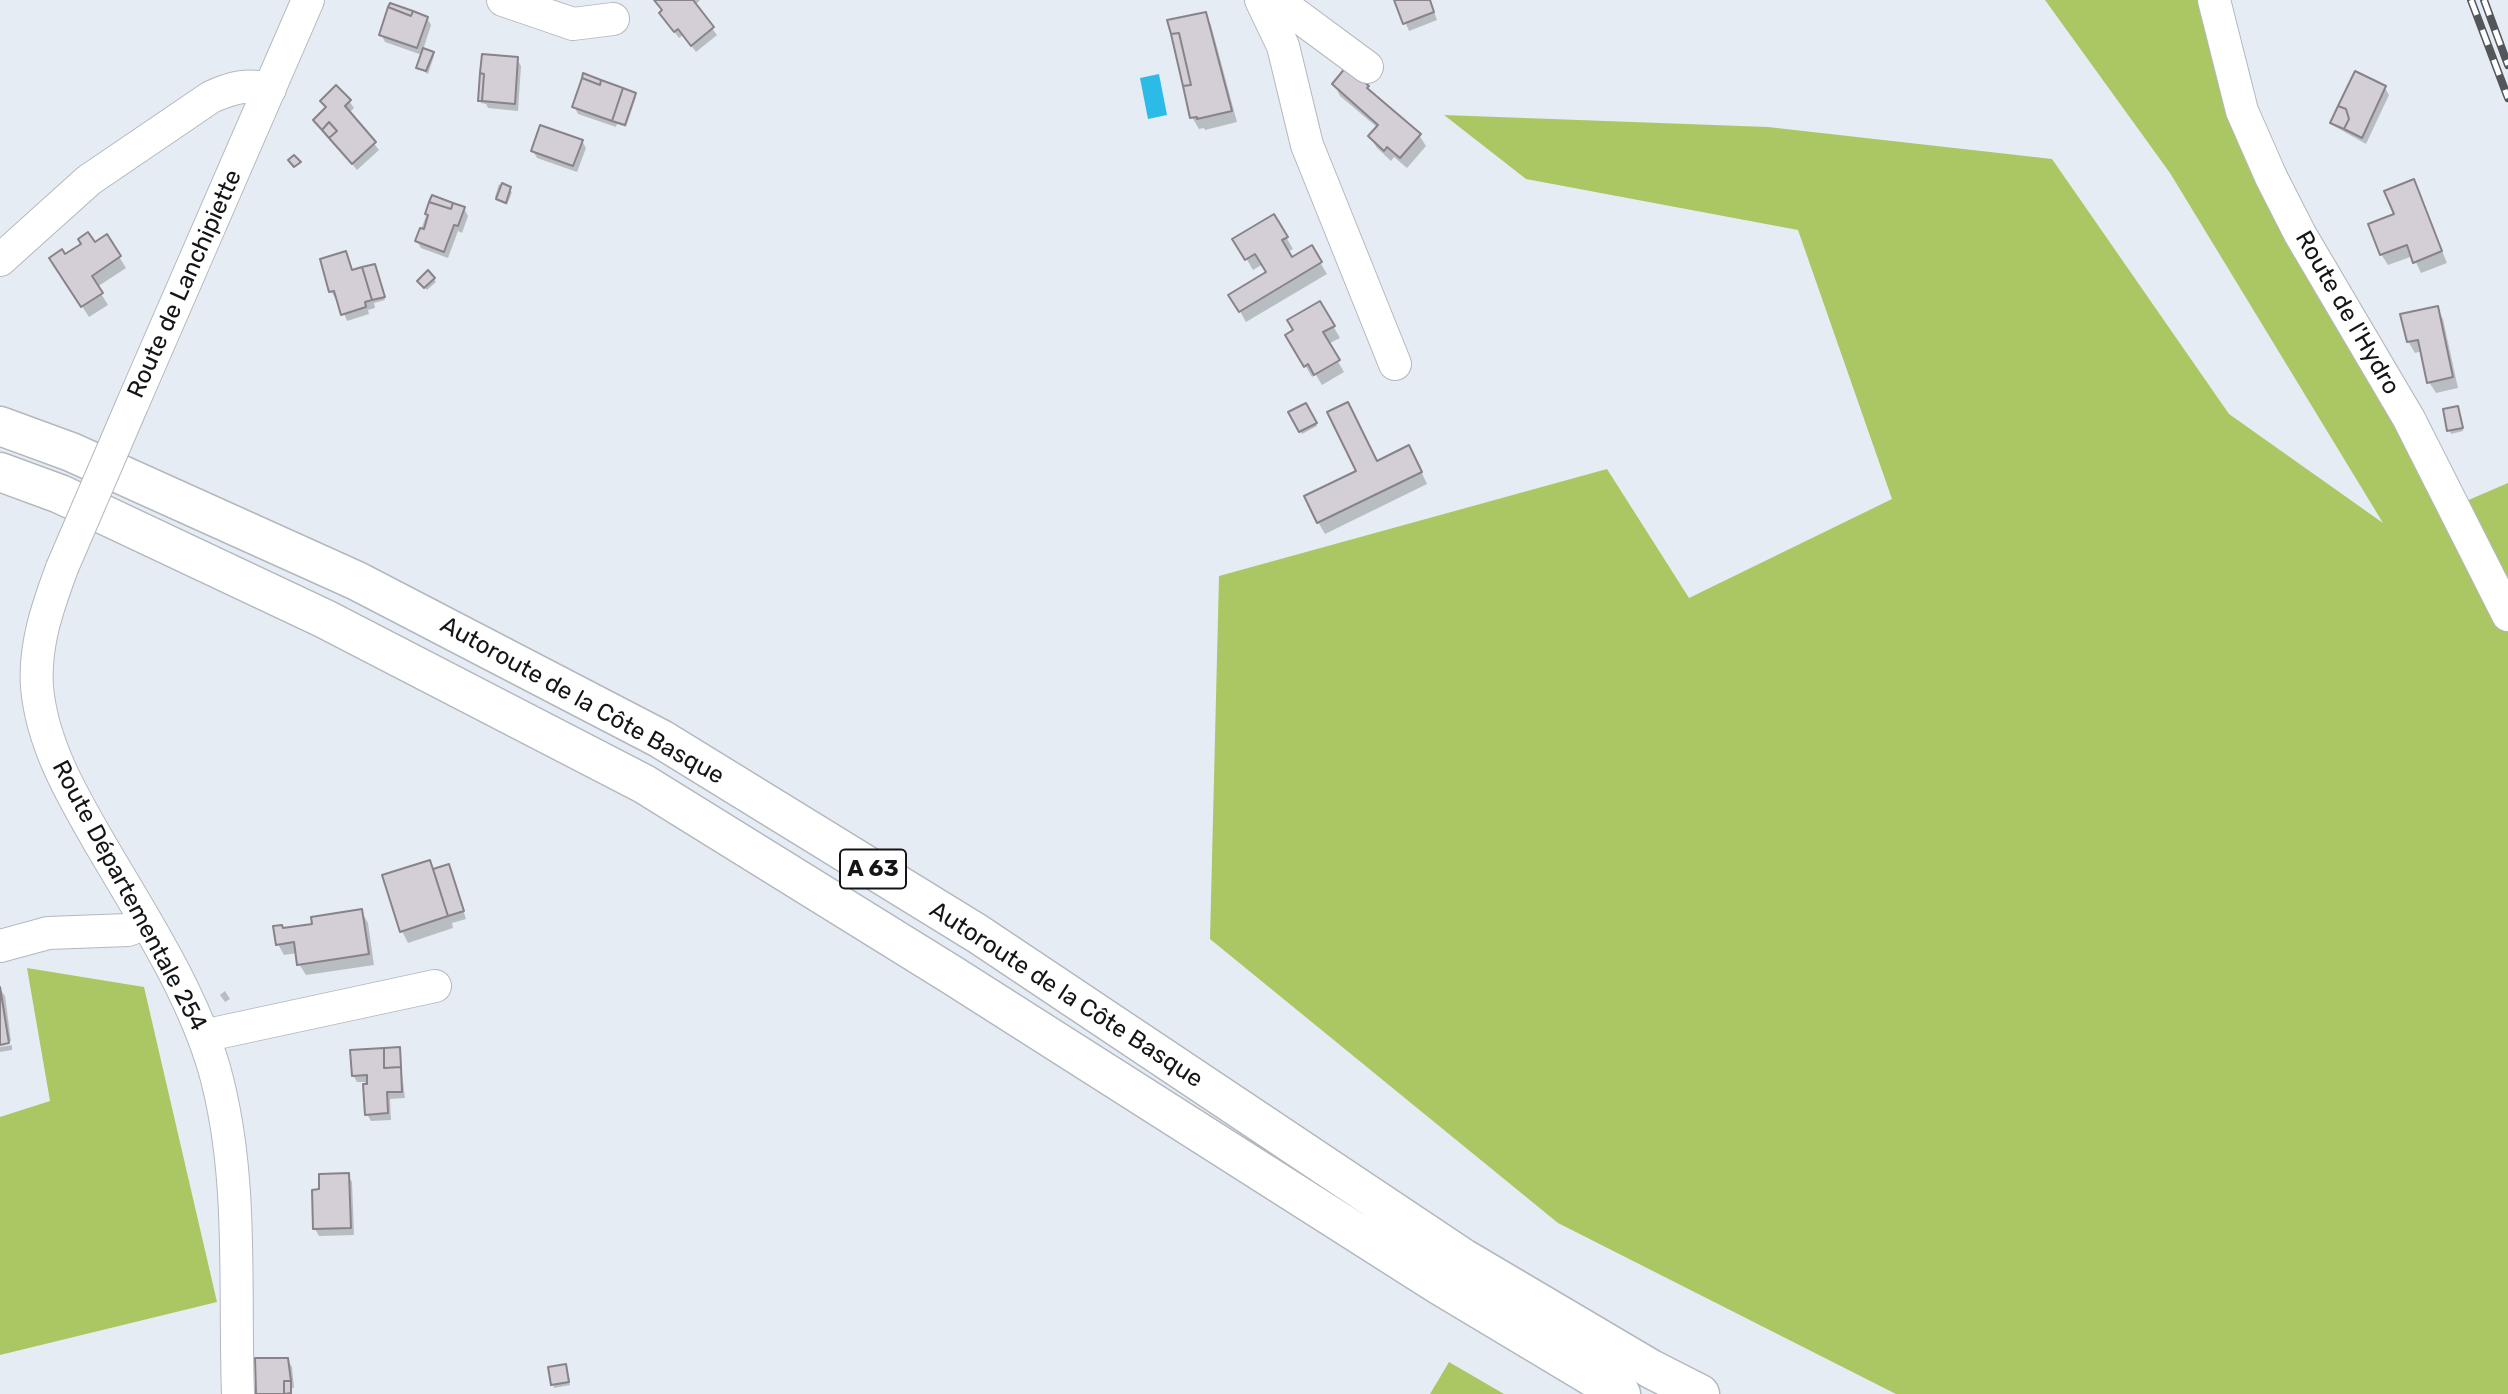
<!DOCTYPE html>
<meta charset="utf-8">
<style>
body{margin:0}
canvas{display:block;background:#e6ecf3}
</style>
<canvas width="2508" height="1394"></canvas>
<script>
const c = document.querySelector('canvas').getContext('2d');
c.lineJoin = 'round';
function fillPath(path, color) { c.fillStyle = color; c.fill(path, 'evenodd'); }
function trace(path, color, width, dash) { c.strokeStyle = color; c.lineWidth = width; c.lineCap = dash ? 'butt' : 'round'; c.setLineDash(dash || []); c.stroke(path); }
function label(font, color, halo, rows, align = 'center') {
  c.font = font + ' Rubik,sans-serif'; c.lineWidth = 7; c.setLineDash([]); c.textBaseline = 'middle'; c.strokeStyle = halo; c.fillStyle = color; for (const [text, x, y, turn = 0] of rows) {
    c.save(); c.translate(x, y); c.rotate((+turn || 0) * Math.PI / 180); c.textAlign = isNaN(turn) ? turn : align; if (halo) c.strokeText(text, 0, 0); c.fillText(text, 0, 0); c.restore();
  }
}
fillPath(new Path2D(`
 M2045,0h159l123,306 116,205 65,-28v911h-612l-338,-171 -348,-284 9,-363 388,-107 82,129 203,-99 -94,-269 -272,-51 -82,-64 324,12 284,32 177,255 154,109 -213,-350z
 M27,968l117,19 73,315 -217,53v-238l50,-16z
 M1449,1362l55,32h-74z`), '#aac764');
fillPath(new Path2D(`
 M1159,74l8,41 -19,4 -8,-41z`), '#2cbae6');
fillPath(new Path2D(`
 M658,0h42l-5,5 22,30 -21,17 -13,-17 -4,3 -14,-18z
 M1396,0h34l7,20 -28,11z
 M1205,14l6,11 26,97 -32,8 -1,-2 -5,1 -7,-12z
 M427,18l4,7 -8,25 10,3 1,3 -6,18 -10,-6 4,-13 -37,-13 -4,-8z
 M517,59l4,7 -3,45 -30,-3 -2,-4 -5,-1 -1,-3z
 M1334,84l33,3 5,8 47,40 7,11 -19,22 -13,-11 -3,4 -14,-13 -7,-11 8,-9 -38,-32z
 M2385,88l4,7 -23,49 -32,-18 -2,-3z
 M634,94l2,3 -10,30 -9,-3 -1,3 -38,-13 -4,-8z
 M349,101l5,7 -5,5 30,37 -22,20 -42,-50z
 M582,141l4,7 -9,24 -40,-14 -4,-7z
 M2414,181l33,82 -26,10 -8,-17 -25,9 -7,-11 15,-39z
 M499,184l13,8 -5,13 -11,-5 -1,-3z
 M464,208l4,8 -6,17 -4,-2 -10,27 -27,-10 -4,-7 9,-25 3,1 -2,-3z
 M1274,216l19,33 -6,3 4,7 20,-12 16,27 -81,48 -15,-27 37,-22 -5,-9 -10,6 -18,-31z
 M107,237l19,31 -29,19 11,18 -19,12 -31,-48 7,-12z
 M346,253l7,19 23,-3 9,31 -11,3 1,5 -7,2 1,4 -22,7 -9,-23h-3l-4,-7z
 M434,279l2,3 -9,8 -6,-6z
 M1320,303l20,35 -12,6 16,28 -22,13 -6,-10 -4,2 -24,-41z
 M2437,308l6,11 15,69 -22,5 -7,-11 -7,-31 -7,2 -7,-12z
 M1306,405l11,21 -15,8 -11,-21z
 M2445,411h14l4,20 -12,3z
 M1415,458l12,26 -102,50 -7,-12 59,-59z
 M429,862l5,8 18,3 14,46 -14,4 1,5 -45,15 -6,-12z
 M361,911l7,12 6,42 -68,10 -7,-11 -2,-11 -13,2 -6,-11 6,-14 30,-4z
 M0,989l5,7 6,45 -11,2z
 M225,991l5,8 -5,3 -5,-7z
 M12,1045v5l-12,2v-5z
 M399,1049l6,49 -15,1 1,21 -20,1 -4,-7 -1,-28 -1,-4h-8l-4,-7z
 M348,1175l4,7 2,53 -35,1 -4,-7z
 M287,1359l5,8 2,21h-2v6h-34z
 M550,1369h17l3,16 -16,3z`), '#0003');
const building = new Path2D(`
 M654,0h39l21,27 -23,19 -13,-17 -4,3 -15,-19 3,-3z
 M1394,0h36l4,12 -31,12z
 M390,3l23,8 -2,5 -23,-9z
 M388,7l23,9 2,-5 15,6 -11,31 -38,-13z
 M1206,12l26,99 -35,8v-2l-7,1 -7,-32 8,-1 -12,-52 -8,1 -4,-14z
 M1179,33l12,52 -8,1 -12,-52z
 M423,48l11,4 -8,19 -10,-3z
 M482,54l36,3 -3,47 -33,-3 2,-27 -4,-1z
 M1346,67l23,19 -2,2 54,46 -21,24 -13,-11 -3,4 -16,-15 10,-11 -46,-41z
 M2355,71l31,15 -24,52 -18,-9 5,-10 -3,-10 -8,-3z
 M480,73l4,1 -2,27h-4z
 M583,73l18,7 -1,5 -18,-7z
 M582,78l18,7 1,-5 22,8 -11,33 -40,-14z
 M336,85l15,15 -6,6 31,36 -24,22 -23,-26 8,-7 -8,-9 -7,8 -9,-10 13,-13 -6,-6z
 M623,88l13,5 -11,32 -13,-4z
 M2338,106l8,3 3,10 -5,10 -14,-6z
 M329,122l8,9 -8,7 -7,-8z
 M540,125l43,15 -10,26 -42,-15z
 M294,155l7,7 -7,5 -6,-7z
 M2414,179l28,72 -29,12 -6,-18 -27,10 -12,-31 26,-10 -10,-23z
 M502,183l9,4 -5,16 -10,-4z
 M432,195l21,8 -2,6 -22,-7z
 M429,202l22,7 2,-6 12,4 -7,19 -4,-1 -10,27 -29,-11 5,-13 4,1 4,-14 -3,-1z
 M1274,214l14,23 -6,3 10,17 20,-12 10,17 -83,50 -11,-17 38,-23 -11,-18 -10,6 -13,-21z
 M88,232l7,10 12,-8 14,22 -29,20 11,17 -22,14 -32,-49 13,-9 3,5 16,-10 -3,-5z
 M346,251l6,19 10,-3 10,33 -7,2 1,5 -25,8 -7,-24 -5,1 -9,-33z
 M375,264l10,33 -13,3 -10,-33z
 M428,270l7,8 -11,10 -7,-7z
 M1320,301l15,25 -12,6 17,28 -26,15 -6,-11 -4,3 -19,-32 8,-5 -6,-10z
 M2438,306l15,71 -26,6 -9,-43 -11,2 -7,-28z
 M1348,402l29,59 32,-16 13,27 -105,51 -13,-27 52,-25 -29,-59z
 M1306,403l11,20 -18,9 -11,-20z
 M2458,406l5,22 -16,3 -4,-22z
 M430,860l18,56 -48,16 -18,-57z
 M449,864l15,47 -16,5 -15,-47z
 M362,909l7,45 -72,11 -3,-23 -18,3 -3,-19 9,-1 1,3 29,-4 -1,-7z
 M0,987l9,56 -9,2z
 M400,1047l1,20 -17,1v-20z
 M384,1048v20l17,-1 1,25h-15l1,21 -23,2 -2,-31h4v-9l-15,1 -2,-26z
 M349,1173l2,55 -38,1 -1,-39 7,-1v-15z
 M255,1358h33l3,23h-7v13h7h-35z
 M566,1364l3,18 -18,3 -3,-18z
 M284,1381h7v12l-7,1z`);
fillPath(building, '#d4cfd6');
trace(building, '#878389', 2);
const minor = new Path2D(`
 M503,0l70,24 40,-5
 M1261,0l22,46 24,99 88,219
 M1271,0l12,5 84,62
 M2214,0l28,111 29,66 29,57 109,185 99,196
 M0,260l89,-80 122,-83c20,-9 37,-14 59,-8
 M132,405l176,-405
 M62,568c-14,38 -28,77 -25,119 5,58 36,110 65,160 41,70 89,143 112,221 30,106 20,217 24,326
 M0,946l48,-13 80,-3 18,-7
 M203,1036l232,-50`);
const highway = new Path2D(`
 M0,426l71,26 286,129 304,158 317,195 485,324 188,111 49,25
 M0,472l60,22 265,125 319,165 308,191 487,310 182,109`);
trace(minor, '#b3b8bf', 34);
trace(highway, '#b3b8bf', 41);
trace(minor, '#fff', 32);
trace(highway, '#fff', 38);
const rail = new Path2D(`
 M2471,0l37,98
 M2484,0l24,65`);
trace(rail, '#53565a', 8);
trace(rail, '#fff', 5, [16]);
const minorBridge = new Path2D(`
 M62,568l70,-163`);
trace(minorBridge, '#b3b8bf', 34, []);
trace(minorBridge, '#fff', 32);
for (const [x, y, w] of [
 [873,869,66]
]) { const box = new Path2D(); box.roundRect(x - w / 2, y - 19.5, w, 39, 5); c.fillStyle = '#fff'; c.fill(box); trace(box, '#131517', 2); }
label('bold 23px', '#131517', null, [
 ["A 63",873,869]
]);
label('24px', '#131517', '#fff', [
 ["Route de Lanchipiette",185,284,-66],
 ["Route de l'Hydro",2347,313,60],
 ["Autoroute de la Côte Basque",582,701,29],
 ["Route Départementale 254",129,896,62],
 ["Autoroute de la Côte Basque",1066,995,33]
]);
</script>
